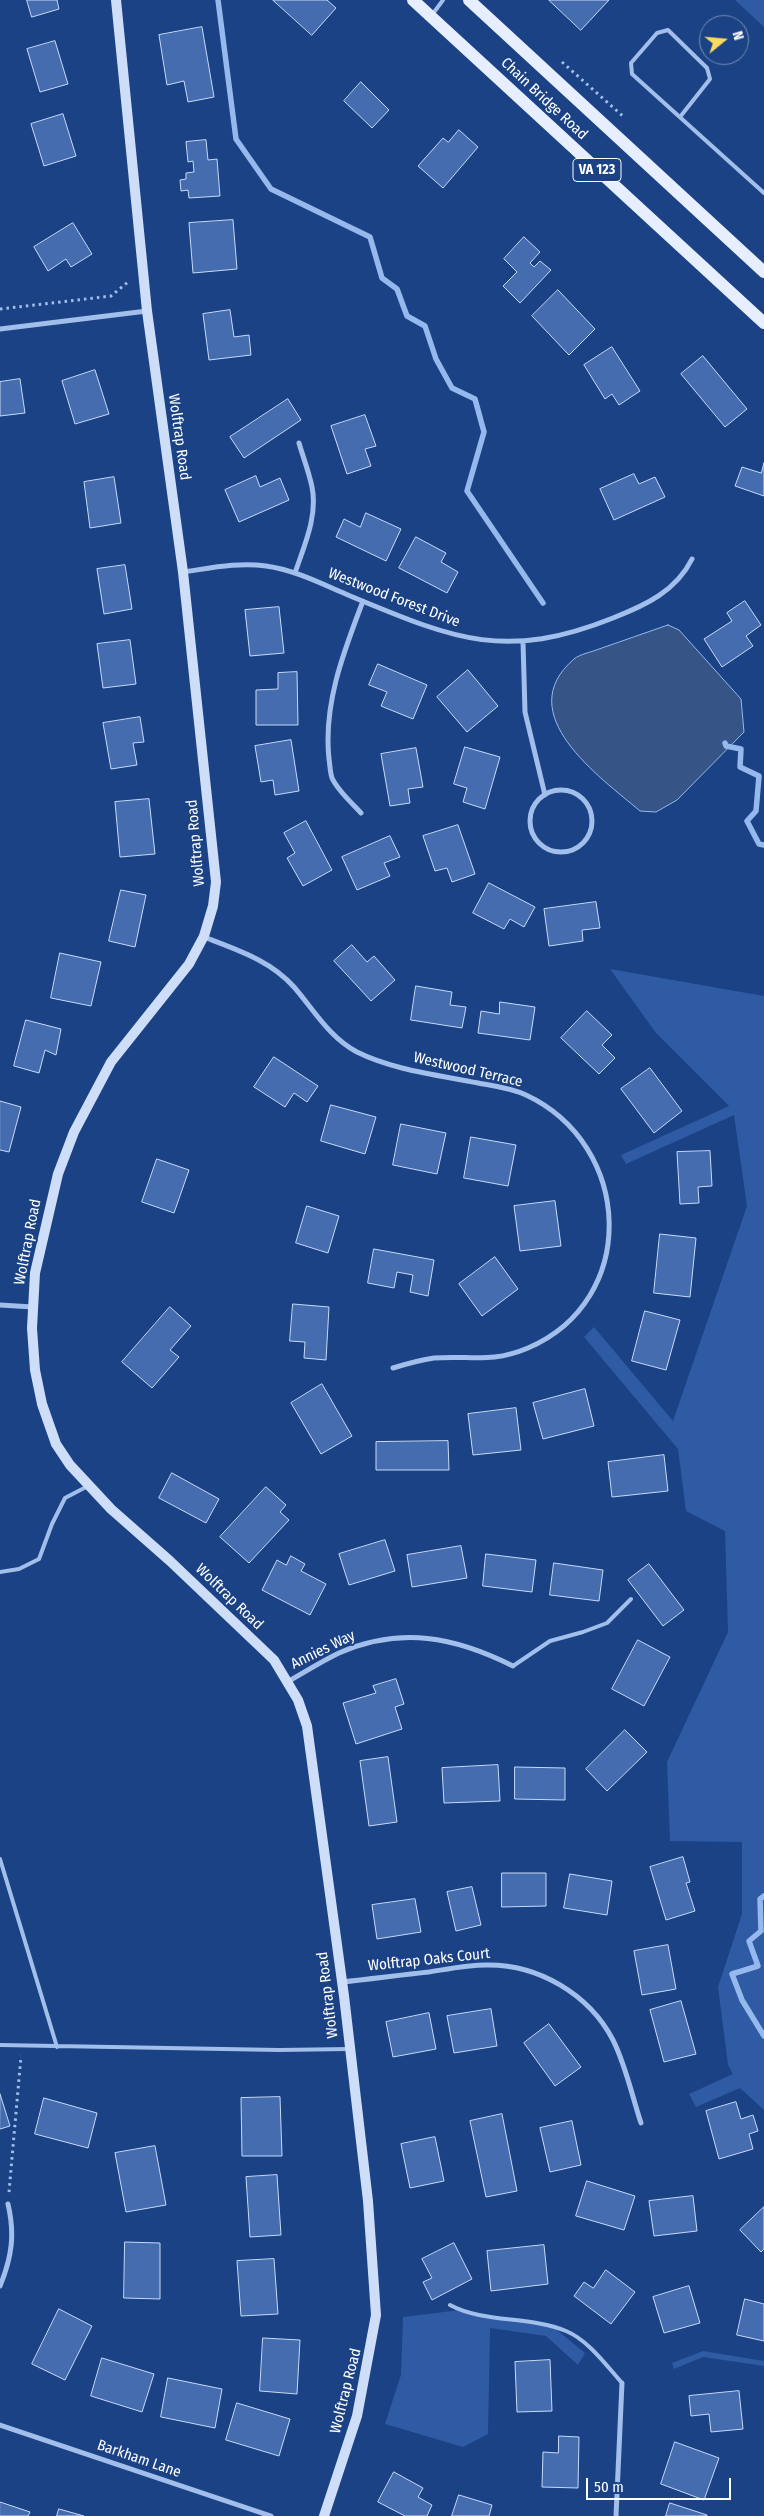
<!DOCTYPE html>
<style>
body{margin:0}
#map{position:relative;width:764px;height:2516px;overflow:hidden;background:#1b4285;font-family:"Fira Sans Condensed",sans-serif}
canvas{display:block}
.north{position:absolute;left:699px;top:15px;width:50px;height:50px;box-sizing:border-box;background:#1b4285;border:1px solid #768eb6;border-radius:50%;rotate:73deg;font-size:14px;font-weight:700;line-height:20px;text-align:center;color:#fff}
.north::after{content:'';display:block;margin:auto;width:18px;height:22px;background:#fdda5e;clip-path:polygon(50% 0,100% 100%,50% 72%,0 100%)}
.scale{position:absolute;left:586px;top:2478px;width:145px;height:22px;box-sizing:border-box;border:2px solid #fff;border-top:0;padding-left:6px;font-size:15px;line-height:18px;white-space:nowrap;color:#fff;-webkit-text-stroke:4px #1b4285;paint-order:stroke}
</style>
<div id="map">
<canvas width="764" height="2516"></canvas>
<div class="north">N</div>
<div class="scale">50 m</div>
</div>
<script>
const c = document.querySelector('canvas').getContext('2d');
c.lineJoin = 'round';
function fillPath(path, color) { c.fillStyle = color; c.fill(path, 'evenodd'); }
function trace(path, color, width, dash) { c.strokeStyle = color; c.lineWidth = width; c.lineCap = dash ? 'butt' : 'round'; c.setLineDash(dash || []); c.stroke(path); }
function label(font, color, halo, rows, align = 'center') {
  c.font = font + ' "Fira Sans Condensed",sans-serif'; c.lineWidth = 4; c.setLineDash([]); c.textBaseline = 'middle'; c.strokeStyle = halo; c.fillStyle = color; for (const [text, x, y, turn = 0] of rows) {
    c.save(); c.translate(x, y); c.rotate((+turn || 0) * Math.PI / 180); c.textAlign = isNaN(turn) ? turn : align; if (halo) c.strokeText(text, 0, 0); c.fillText(text, 0, 0); c.restore();
  }
}
fillPath(new Path2D(`
 M735,0h29v27z
 M610,969l154,27v1114l-24,-22 -44,19 -7,-13 44,-20 -5,-9 -10,-78 24,-73v-72l-72,-1 -3,-79 61,-130 -3,-101 -39,-20 -8,-62 -94,-112 10,-10 79,94 74,-215 -13,-91 -108,49 -5,-9 108,-49 -73,-73z
 M460,2310l92,16 33,27 -7,12 -32,-29 -56,-8 -2,106 -25,13 -78,-23 16,-49 2,-58z
 M703,2351l61,10v5l-61,-9 -29,12 -2,-6z`), '#2e5ba3');
const water = new Path2D(`
 M668,625l11,5 62,69 3,33 -67,68 -21,12 -16,-1c-40,-34 -130,-97 -66,-152 6,-5 18,-7 25,-10 23,-8 46,-16 69,-24z`);
fillPath(water, '#375486');
trace(water, '#95b8ed', 1);
trace(new Path2D(`
 M218,0l18,139 35,50 99,48 12,41 15,11 10,27 18,10 11,33 16,29 23,11 9,33 -17,59 76,112
 M725,743l1,3 15,3 -1,18 19,9 -3,35 -9,10 12,23 5,1
 M764,1896l-4,3 1,32 -12,10 9,25 -26,8 10,26 22,36`), '#95b8ed', 5.5);
const building = new Path2D(`
 M27,0h30l2,9 -27,8z
 M273,0h54l9,8 -24,27z
 M549,0h60l-28,30z
 M202,27l12,70 -26,5 -4,-21 -17,4 -8,-50z
 M55,41l13,43 -28,8 -13,-43z
 M361,82l28,28 -17,18 -28,-27z
 M63,114l13,42 -32,10 -13,-42z
 M459,130l19,17 -35,41 -25,-22 25,-28 5,4z
 M206,140l2,20 9,-1 3,37 -31,2 -1,-8 -7,1 -1,-11 6,-1v-6l8,-1 -1,-11 -5,1 -2,-20z
 M233,220l4,49 -44,4 -4,-50z
 M73,223l19,31 -21,13 -5,-8 -18,12 -14,-24z
 M524,237l16,15 -10,11 4,4 6,-6 11,9 -31,33 -17,-17 14,-14 -13,-13z
 M558,290l37,39 -26,26 -37,-39z
 M230,310l4,27 15,-2 2,20 -42,5 -6,-46z
 M612,347l28,44 -21,14 -7,-11 -7,5 -21,-34z
 M703,356l44,53 -22,18 -44,-53z
 M95,370l14,44 -34,10 -13,-43z
 M20,379l5,34 -25,3v-34z
 M288,399l13,21 -57,38 -14,-21z
 M365,415l11,31 -11,3 6,17 -24,8 -16,-48z
 M764,463v33l-29,-10 7,-19 19,6z
 M634,474l5,10 16,-7 10,20 -51,23 -14,-31z
 M256,476l4,11 20,-9 9,22 -50,22 -14,-32z
 M114,477l7,46 -31,5 -6,-46z
 M366,513l35,16 -15,32 -50,-24 8,-18 16,8z
 M416,537l30,16 -5,9 17,10 -11,21 -48,-25z
 M125,565l7,44 -28,5 -7,-45z
 M745,601l16,24 -15,11 7,10 -31,21 -18,-28 28,-18 -5,-8z
 M279,607l5,46 -34,3 -5,-46z
 M130,640l6,44 -33,4 -6,-44z
 M378,664l49,21 -14,34 -32,-13 6,-14 -18,-7z
 M468,670l30,36 -31,26 -30,-35z
 M297,672l1,53h-42v-35l22,-1v-16z
 M140,717l4,25 -11,1 4,22 -26,4 -8,-46z
 M291,740l8,51 -24,4 -2,-15 -12,2 -6,-36z
 M465,747l35,10 -15,52 -22,-7 4,-14 -13,-4z
 M416,748l7,39 -15,2 2,14 -20,3 -9,-52z
 M149,799l6,55 -35,3 -5,-55z
 M306,821l26,49 -29,16 -16,-28 8,-5 -11,-20z
 M458,825l17,49 -23,8 -5,-14 -12,3 -12,-35z
 M390,836l10,21 -16,6 6,13 -33,14 -15,-33z
 M489,883l46,24 -11,20 -14,-8 -6,10 -31,-16z
 M121,890l25,5 -11,52 -26,-6z
 M596,902l4,26 -18,2 1,11 -34,5 -5,-37z
 M352,945l15,17 7,-6 21,24 -24,21 -37,-40z
 M60,953l41,9 -10,44 -40,-8z
 M416,986l36,6 -2,13 16,2 -4,21 -51,-8z
 M500,1002l35,5 -5,33 -52,-7 3,-22 18,3z
 M587,1011l25,24 -10,10 13,13 -16,16 -38,-36z
 M26,1020l35,9 -5,26 -11,-5 -6,23 -25,-7z
 M274,1057l44,29 -11,16 -13,-9 -9,14 -31,-20z
 M650,1068l32,43 -28,22 -33,-44z
 M0,1101l21,6 -12,45 -9,-2z
 M331,1105l45,12 -11,37 -44,-13z
 M401,1124l45,9 -9,41 -44,-9z
 M471,1137l45,8 -8,41 -44,-8z
 M710,1151l2,35 -14,1 1,16 -19,1 -3,-52z
 M157,1159l32,11 -15,43 -32,-11z
 M555,1201l6,45 -41,5 -6,-45z
 M307,1206l32,10 -11,37 -32,-10z
 M660,1234l36,4 -6,59 -36,-4z
 M374,1249l60,11 -6,36 -18,-4 3,-17 -16,-3 -3,16 -26,-5z
 M495,1257l23,32 -36,27 -23,-32z
 M293,1304l36,3 -3,53 -22,-2 1,-16 -15,-1z
 M170,1307l21,19 -21,24 9,7 -27,31 -30,-26z
 M645,1311l35,9 -14,50 -34,-9z
 M322,1384l30,52 -31,18 -30,-51z
 M585,1389l9,37 -51,13 -10,-36z
 M516,1408l5,42 -48,5 -5,-41z
 M448,1441l1,29h-73v-28z
 M664,1455l4,36 -56,6 -4,-35z
 M172,1473l47,26 -13,24 -47,-25z
 M266,1487l20,18 -6,7 9,8 -40,43 -29,-26z
 M385,1540l10,31 -46,14 -10,-31z
 M461,1546l6,32 -55,9 -5,-32z
 M486,1554l50,6 -4,32 -49,-6z
 M291,1556l14,8 -4,7 25,13 -16,31 -48,-25 15,-30 9,5z
 M554,1563l49,7 -4,31 -49,-6z
 M649,1564l35,46 -21,16 -35,-46z
 M638,1640l32,17 -26,49 -32,-17z
 M396,1679l8,25 -9,3 7,22 -46,15 -13,-41 33,-10 -3,-7z
 M625,1730l22,22 -40,39 -21,-22z
 M388,1757l9,65 -28,4 -9,-65z
 M498,1765l2,36 -56,2 -2,-35z
 M515,1767l50,1v32l-50,-1z
 M683,1857l7,25 -4,1 9,28 -29,9 -16,-53z
 M502,1873h44v33l-44,1z
 M570,1874l42,7 -5,34 -43,-7z
 M472,1887l9,38 -25,6 -9,-39z
 M415,1899l6,33 -44,7 -5,-34z
 M668,1945l8,44 -34,6 -8,-44z
 M681,2001l15,53 -32,8 -14,-52z
 M491,2009l6,37 -43,7 -7,-37z
 M429,2013l7,36 -43,8 -7,-35z
 M549,2024l32,43 -26,19 -31,-43z
 M0,2094l10,32 -10,3z
 M280,2097l2,59h-40l-1,-58z
 M44,2098l53,15 -9,35 -53,-14z
 M736,2102l5,17 12,-4 5,16 -9,3 4,15 -34,10 -13,-48z
 M502,2114l15,77 -31,6 -16,-76z
 M572,2121l9,44 -31,7 -10,-44z
 M435,2137l9,44 -34,7 -9,-44z
 M155,2146l11,59 -40,7 -11,-59z
 M277,2175l4,60 -31,2 -4,-60z
 M587,2181l48,15 -11,34 -48,-14z
 M693,2196l4,35 -43,5 -5,-35z
 M764,2207v42l-3,3 -21,-22z
 M125,2242l35,1v56l-36,-1z
 M454,2243l18,36 -40,21 -9,-18 9,-4 -10,-19z
 M544,2245l4,39 -57,7 -4,-40z
 M274,2259l4,55 -37,2 -4,-55z
 M606,2270l29,22 -24,32 -37,-28 10,-14 9,6z
 M689,2286l11,37 -36,10 -11,-36z
 M745,2299l19,5v37l-27,-6z
 M59,2309l33,17 -27,54 -33,-16z
 M263,2338l37,2 -3,54 -37,-3z
 M102,2358l52,16 -12,38 -51,-16z
 M550,2360l2,51 -35,1 -2,-50z
 M168,2378l54,11 -7,39 -54,-11z
 M739,2391l4,38 -32,3 -2,-18 -18,2 -2,-20z
 M237,2403l53,16 -11,37 -53,-16z
 M559,2436l20,1 -1,51 -36,-1 1,-35 15,1z
 M675,2442l44,16 -15,42 -43,-16z
 M394,2472l29,16 -5,9 14,8 -5,11h-22l-27,-14z
 M459,2495l33,10 -3,11h-37z
 M0,2502l30,10 -2,4h-28z
 M670,2503l37,12v1h-41z
 M59,2509l25,7h-27z`);
fillPath(building, '#446cae');
trace(building, '#c7daf8', 1);
trace(new Path2D(`
 M562,62l63,56
 M0,309l111,-13 17,-14
 M9,2192l12,-136`), '#a2beeb', 3, [2.5, 4]);
trace(new Path2D(`
 M432,15l11,-15
 M680,117l30,-38 -3,-11 -39,-38 -11,3 -26,30 1,11 132,119
 M0,1572l19,-3 20,-10 13,-35 13,-26 23,-12
 M513,1666l37,-25 33,-9 24,-9 24,-24
 M0,1859l57,188
 M0,2045l279,5 70,-1
 M450,2305c33,18 80,11 116,26 22,9 40,34 56,52`), '#a2beeb', 4);
trace(new Path2D(`
 M0,329l147,-18
 M183,572c28,-4 56,-10 83,-6 29,4 56,18 82,29 104,43 155,67 265,23 33,-13 63,-27 79,-59
 M295,573c9,-27 23,-57 17,-86 -3,-15 -9,-30 -13,-44
 M523,642l2,70 20,83
 M530 821a31 31 0 1 1 62 0a31 31 0 1 1-62 0Z
 M361,813c-9,-10 -23,-22 -29,-35 -2,-6 -2,-13 -3,-19 -6,-55 15,-108 34,-158
 M204,937c33,13 66,23 90,50 20,23 35,50 63,65 36,18 81,23 121,31 16,3 33,5 48,12 107,50 114,205 2,253 -38,16 -58,7 -94,10 -14,2 -28,6 -41,10
 M0,1305l33,2
 M289,1681c16,-9 33,-20 50,-28 62,-27 116,-16 174,13
 M342,1982c29,-3 58,-7 87,-10 19,-3 38,-7 57,-7 52,-1 103,29 127,75 13,26 19,56 28,83
 M0,2286c12,-29 15,-52 8,-82
 M0,2425l271,91
 M616,2516l6,-133`), '#a2beeb', 5);
trace(new Path2D(`
 M116,0l31,311 36,261 33,310 -3,24 -9,30 -15,28 -78,98 -37,70 -16,42 -23,99 -3,55 3,42 7,34 14,40 14,21 41,44 59,52 104,99 24,40 9,26 37,270 24,205 8,114 -19,101 -33,100`), '#ceddf8', 10);
trace(new Path2D(`
 M413,0l351,323
 M469,0l295,272`), '#e6eeff', 12);
for (const [x, y, w] of [
 [597,170,48]
]) { const box = new Path2D(); box.roundRect(x - w / 2, y - 11.5, w, 23, 4); c.fillStyle = '#1b4285'; c.fill(box); trace(box, '#fff', 1); }
label('bold 14px', '#fff', null, [
 ["VA 123",597,170]
]);
label('15px', '#fff', '#1b4285', [
 ["Chain Bridge Road",544,99,43],
 ["Wolftrap Road",179,437,82],
 ["Westwood Forest Drive",394,598,21],
 ["Wolftrap Road",196,843,-95],
 ["Westwood Terrace",468,1070,13],
 ["Wolftrap Road",28,1242,-79],
 ["Wolftrap Road",229,1597,44],
 ["Annies Way",323,1650,-26],
 ["Wolftrap Oaks Court",429,1960,-6],
 ["Wolftrap Road",328,1995,-97],
 ["Wolftrap Road",346,2391,-76],
 ["Barkham Lane",139,2459,19]
]);
</script>
